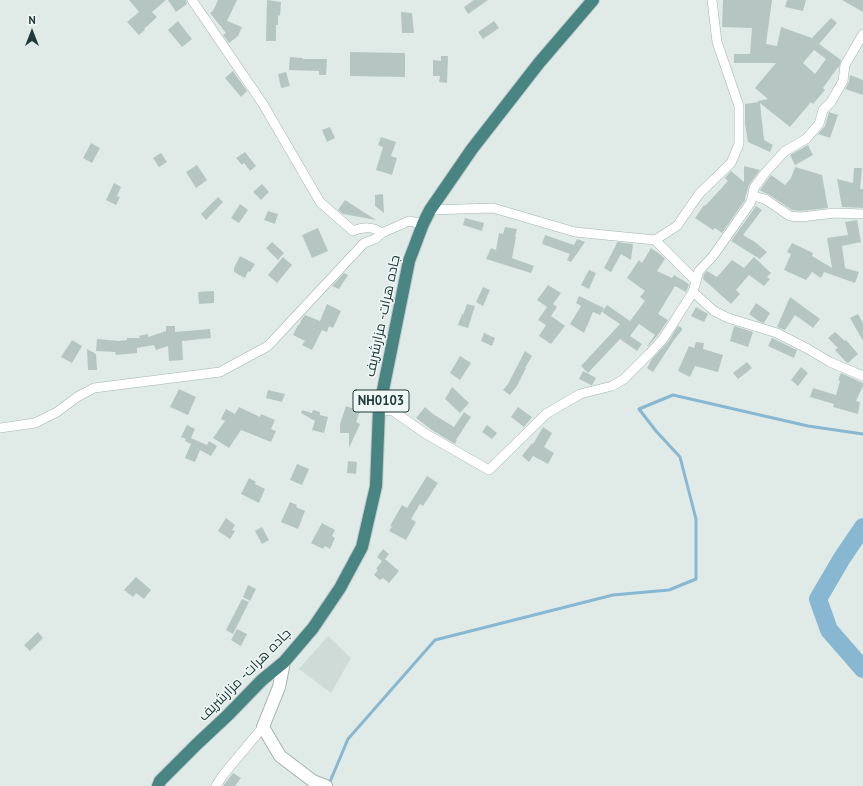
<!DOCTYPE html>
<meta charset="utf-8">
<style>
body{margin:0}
#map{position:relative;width:863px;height:786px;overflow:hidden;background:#e0ebe8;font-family:"PT Sans",sans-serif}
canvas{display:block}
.north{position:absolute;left:12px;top:12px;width:40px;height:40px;-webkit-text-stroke:3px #f0f8f5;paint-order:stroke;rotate:0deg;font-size:11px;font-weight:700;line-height:16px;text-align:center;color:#203b39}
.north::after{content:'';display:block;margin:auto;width:14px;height:18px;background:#203b39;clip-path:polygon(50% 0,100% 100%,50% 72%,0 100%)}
</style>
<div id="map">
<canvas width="863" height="786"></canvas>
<div class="north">N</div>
</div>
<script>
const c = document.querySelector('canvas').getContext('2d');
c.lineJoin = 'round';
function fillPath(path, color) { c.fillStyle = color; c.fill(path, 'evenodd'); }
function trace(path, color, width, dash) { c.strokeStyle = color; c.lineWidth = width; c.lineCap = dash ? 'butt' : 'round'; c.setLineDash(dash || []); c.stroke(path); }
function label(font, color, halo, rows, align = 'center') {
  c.font = font + ' "PT Sans",Cairo,sans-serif'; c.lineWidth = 3; c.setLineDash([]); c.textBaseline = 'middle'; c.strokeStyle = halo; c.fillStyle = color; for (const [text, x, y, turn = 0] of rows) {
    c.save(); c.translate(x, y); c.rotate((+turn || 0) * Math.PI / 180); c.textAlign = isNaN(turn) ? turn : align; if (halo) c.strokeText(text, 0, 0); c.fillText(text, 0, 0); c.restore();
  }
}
fillPath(new Path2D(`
 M328,636l23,22 -20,35 -32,-24z`), '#cedbd7');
trace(new Path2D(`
 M329,784l19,-45 87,-99 178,-45 56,-5 27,-11v-60l-16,-62 -24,-26 -17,-22 34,-14 135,31 55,8`), '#87b7d1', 3);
trace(new Path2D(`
 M863,527l-21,31 -24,41 11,31 34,39`), '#87b7d1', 18);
fillPath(new Path2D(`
 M129,0h37l-14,12 5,5 -13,12 1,1 -6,5 -12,-13 12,-10z
 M168,0h18l1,4 -11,8z
 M218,0h19l-10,21 15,6 -4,9 -9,7 -6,-8 3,-2 -16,-20 3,-2z
 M267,0l14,2 -1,14 -2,-1v10h-2v16h-10z
 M474,0h14l-20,14 -4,-7z
 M723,0h49l-6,44 11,2 4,-19 31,11 19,-20 6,5 -18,21 22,16 -2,8 -1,-1 -15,21 2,2 -12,14 -2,-2 -21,25 -30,-24 4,37 9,5 -3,7 -22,-10 -3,-18v-20l14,-2 -2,-1 11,-2 -13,-11 21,-25h-42v-9h16l2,-26 -30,-1zM814,50l12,9 -11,15 -12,-11z
 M787,0h19l-3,11 -18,-4z
 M842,0h21v12z
 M401,12l11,1 2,20h-12z
 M178,21l14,18 -10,8 -14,-17z
 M494,21l5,7 -16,11 -5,-7z
 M350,52l55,1v24l-55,-1z
 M441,56h7l-1,27 -8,-1 1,-6h-7v-16l8,1z
 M290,57l13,1v1h24l-1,16h-7v-4l-30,-1z
 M233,71l14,20 -6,6 -16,-19z
 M286,72l4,14 -9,2 -3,-14z
 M850,75l13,5v15l-18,-6 4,-7z
 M829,112l9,3 -8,23 -12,-4 7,-8z
 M330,127l5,11 -8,4 -5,-12z
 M381,137l15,5 -5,14 6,2 -5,17 -16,-5 7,-23 -5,-2z
 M91,143l9,5 -8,15 -9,-5z
 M808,145l5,10 -18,10 -5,-10z
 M245,152l11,14 -6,5 -6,-8 -2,2 -6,-7z
 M161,153l6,9 -8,5 -6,-9z
 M197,165l10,15 -11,8 -10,-16z
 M744,166l16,4 -11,15 -4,13v2l-23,33 -7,-5 -2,2 -18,-12 9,-13 1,1 23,-25 -3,-3 6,-7 13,11z
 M795,167l27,8 6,33 -27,3 -9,-1 -24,-16 -5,-2 -3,-2 11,-15 14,10 6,-7z
 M854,168h8l-2,21h3v19l-21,-1 -5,-28 16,4z
 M114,183l7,4 -4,9 3,1 -4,8 -10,-5z
 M262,184l7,8 -8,8 -8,-8z
 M383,194l1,19 -9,-7v-11z
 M218,197l5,5 -17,18 -5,-6z
 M345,200l31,20 -33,-6 -5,-4z
 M240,204l8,6 -9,13 -8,-5z
 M756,206l6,4 -19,25 12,7 12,10 -7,7 -29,-18z
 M268,211l10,3 -3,10 -11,-4z
 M465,218l19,5 -2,8 -19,-6z
 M857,220l4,22 -19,4 3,22 14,4 -4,11 -31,-11 -3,6 -9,-6 -6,8 -22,-10 7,-16 -4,-2 5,-9 21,10 -1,3 20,12 -5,-30 21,-3 -3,-13z
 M505,227l12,2 -2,8h1l-4,21 22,8 -3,7 -45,-14 5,-11 5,2 3,-17 4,1z
 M318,228l10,23 -16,7 -10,-23z
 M545,235l29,10 3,-6 8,3 -14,20 -4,-2 3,-6 -28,-10z
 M272,242l12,11 -6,7 -12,-12z
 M617,242l16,2 -2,16 -10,-6 -10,18 -7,-4 12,-23z
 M651,248l10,7 4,4 -8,12 15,7 2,-3 15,9 -2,6 -1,2 -11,-6 -17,28 10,6 -10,15 -10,11h-1l8,-11 -16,-11 -9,12 12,8 -5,7 -17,-12 -32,34 -7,-7 39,-42 -18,-12 5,-7 23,16 15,-20 -5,-4 5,-6 -18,-13 12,-18 3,3z
 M240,256l15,8 -5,8 -2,-1 -3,7 -11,-6v-4z
 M283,257l9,8 -15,18 -9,-8z
 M754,257l17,16 -4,4 3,2 -6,7 -15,-11 -13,15 4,4 -9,10 -28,-25 1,-5 3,-3 10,6 15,-17 12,8z
 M589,270l7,3 -7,16 -8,-4z
 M344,273l4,2 -9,14 -7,-3z
 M548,285l13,8 -8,11 4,3 -6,9 14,10 -14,18 -12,-8 7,-11 -8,-5 9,-13 -10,-7z
 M483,287l7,3 -7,16 -7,-4z
 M214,291v12l-15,1 -1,-12z
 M579,296l25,12 -4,7 -7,-3 -9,21 -14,-9 11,-18 -5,-3z
 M790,297l30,22 -7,9 -18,-13 -10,15 -8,-3z
 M756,303l14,10 -6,10 -4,-1 -11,-8z
 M327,304l14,7 -8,17 -4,-2 -2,6 -5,-2 -10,20 -10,-5 3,-4 -12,-6 5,-10h1l3,-6 3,-4 15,6z
 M467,304l8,2 -7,22 -10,-3 4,-11 1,1z
 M696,307l12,7 -4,8 -13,-6z
 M858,314l5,9v18l-13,-23z
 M166,326h9v6l35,-3 1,9 -29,3 1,19 -14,1 -1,-15 -12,4 -2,-5 -17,3v5l-21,2 -1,-3 -19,-1 1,-12 22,2 8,-1v-2h13l-1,-2 9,-2v3l18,-6z
 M678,326l4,2v2l-8,10 -21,32 -6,-4 5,-9 16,-17z
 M734,326l19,6 -5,15 -18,-6z
 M835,332l10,9 1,-1 12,14 -10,9 -2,-1 -11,-12 3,-2 -10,-10z
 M484,333l11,5 -3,8 -11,-5z
 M772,338l25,12 -3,8 -26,-12z
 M72,340l10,6 -10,17 -11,-6z
 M696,342l8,1 -1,6 20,6 -5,17 -23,-6 -5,11 -12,-6 11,-25 5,2z
 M87,349l9,5 1,16h-9z
 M525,351l7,5 -7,12h1l-9,18 -7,9 -7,-5 5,-6z
 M460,356l11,7 -11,17 -10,-7z
 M747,362l5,6 -14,11 -5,-6z
 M801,367l7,6 -10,13 -7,-6z
 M583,371l13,7 -4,7h-1l-12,-6z
 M841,373l22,10v3l-7,15 4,1 -2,12 -25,-7 1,-3 -24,-7 3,-9 23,7 4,-14 -2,-1z
 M452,387l17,16 -9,10 -15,-14z
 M179,389l17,8 -8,18 -18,-8z
 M268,390l17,4 -3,8 -16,-4z
 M346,406l14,5 -4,11 4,2 -11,24v-15h-9v-9z
 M239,407l21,10 1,-3 14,6 -4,9 5,2 -5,11 -30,-12 -12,18 -16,-10 12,-17 -4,-2 5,-10 9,5z
 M425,407l8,7 21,13 10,-15 7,5 -15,23h1l-2,4 -23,-14 -16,-12z
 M518,407l14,10 -8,10 -13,-10z
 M302,410l10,3 1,-3 7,2v3l8,2 -4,16 -12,-3 3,-9 -14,-8z
 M187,425l8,4 -4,9 16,7 2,-4 8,5 -6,10 -11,-6 -5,12 -10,-4 6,-14 -6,-3 1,-2 -5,-2z
 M487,425l10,8 -5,6 -10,-7z
 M543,427l9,6 -8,14 10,6 -6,11 -15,-8 -4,6 -7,-6 10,-13 1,1z
 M348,461l9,1 -1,12 -9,-1z
 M297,464l12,5 -7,16 -12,-5z
 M427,476l11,7 -15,23 -3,-2 -9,15 5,3 -10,18 -17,-9 3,-4 -2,-1 12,-21 5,3z
 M249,478l7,4 -1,2 10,5 -6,14 -18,-9z
 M290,502l7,3 -1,2 9,4 -7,18 -17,-7z
 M226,518l9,7 -3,5 3,1 -5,8 -12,-8z
 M322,523l13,7 -3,6 3,2 -5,11 -5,-3 -2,3 -12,-6z
 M262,527l7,13 -7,4 -7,-13z
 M383,549l6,5 -4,5 14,12 -10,12 -6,-5 -3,2 -6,-5 4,-5 -2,-1 6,-8 -5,-4z
 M136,577l15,13 -7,9 -8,-6 -3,4 -9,-7z
 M248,585l8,4 -6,12 -7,-4z
 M242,599l7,3 -16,32 -7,-4z
 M237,629l10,5 -6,12 -10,-6z
 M38,632l5,6 -13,13 -6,-6z
 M233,773l8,5 -6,8h-12z`), '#b5c6c2');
const minor = new Path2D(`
 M753,196l12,3 25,17 11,1 34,-4 28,1
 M382,233l27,-12 14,3
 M655,240l22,-14 22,-32 32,-31 8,-19v-38l-22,-64 -5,-42
 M696,281l3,-10 14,-15 38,-54 3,-14 11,-15 20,-22 21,-12 13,-15 4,-14 8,-8 12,-21 2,-16 18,-31
 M693,292l21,19 14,7 49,15 31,16 22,13 33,14
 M379,410l14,1 33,23 63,36 57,-56 34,-20 32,-8 12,-7 27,-27 12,-13 30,-47 3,-11 -41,-41 -80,-8 -82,-24 -63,2
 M0,428l35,-5 22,-11 20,-15 17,-9 126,-16 48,-26 96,-103 11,-4 7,-6c-10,-7 -18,-6 -29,-2l-33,-29 -57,-98 -71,-104
 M216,786l7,-11 40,-48`);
const tertiary = new Path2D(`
 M284,662l-5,25 -16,40 17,29 33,25 13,5`);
const trunk = new Path2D(`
 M158,786l2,-5 37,-37 31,-29 34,-35 22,-18 29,-34 27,-40 22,-41 14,-61 3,-76 30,-149 14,-37 7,-14 42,-61 67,-86 54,-63`);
trace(minor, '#a3b3b0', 10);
trace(tertiary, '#a3b3b0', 14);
trace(trunk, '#c1c8c8', 14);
trace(minor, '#fff', 9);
trace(tertiary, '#fff', 12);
trace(trunk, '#488482', 12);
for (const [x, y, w] of [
 [381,401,56]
]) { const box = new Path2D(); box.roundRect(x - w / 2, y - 11, w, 22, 3); c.fillStyle = '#f0f8f5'; c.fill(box); trace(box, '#203b39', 1); }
label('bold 13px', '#203b39', null, [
 ["NH0103",381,401]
]);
label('14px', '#203b39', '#f0f8f5', [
 ["جاده هرات- مزارشریف",383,316,-78],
 ["جاده هرات- مزارشریف",245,675,-45]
]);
</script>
